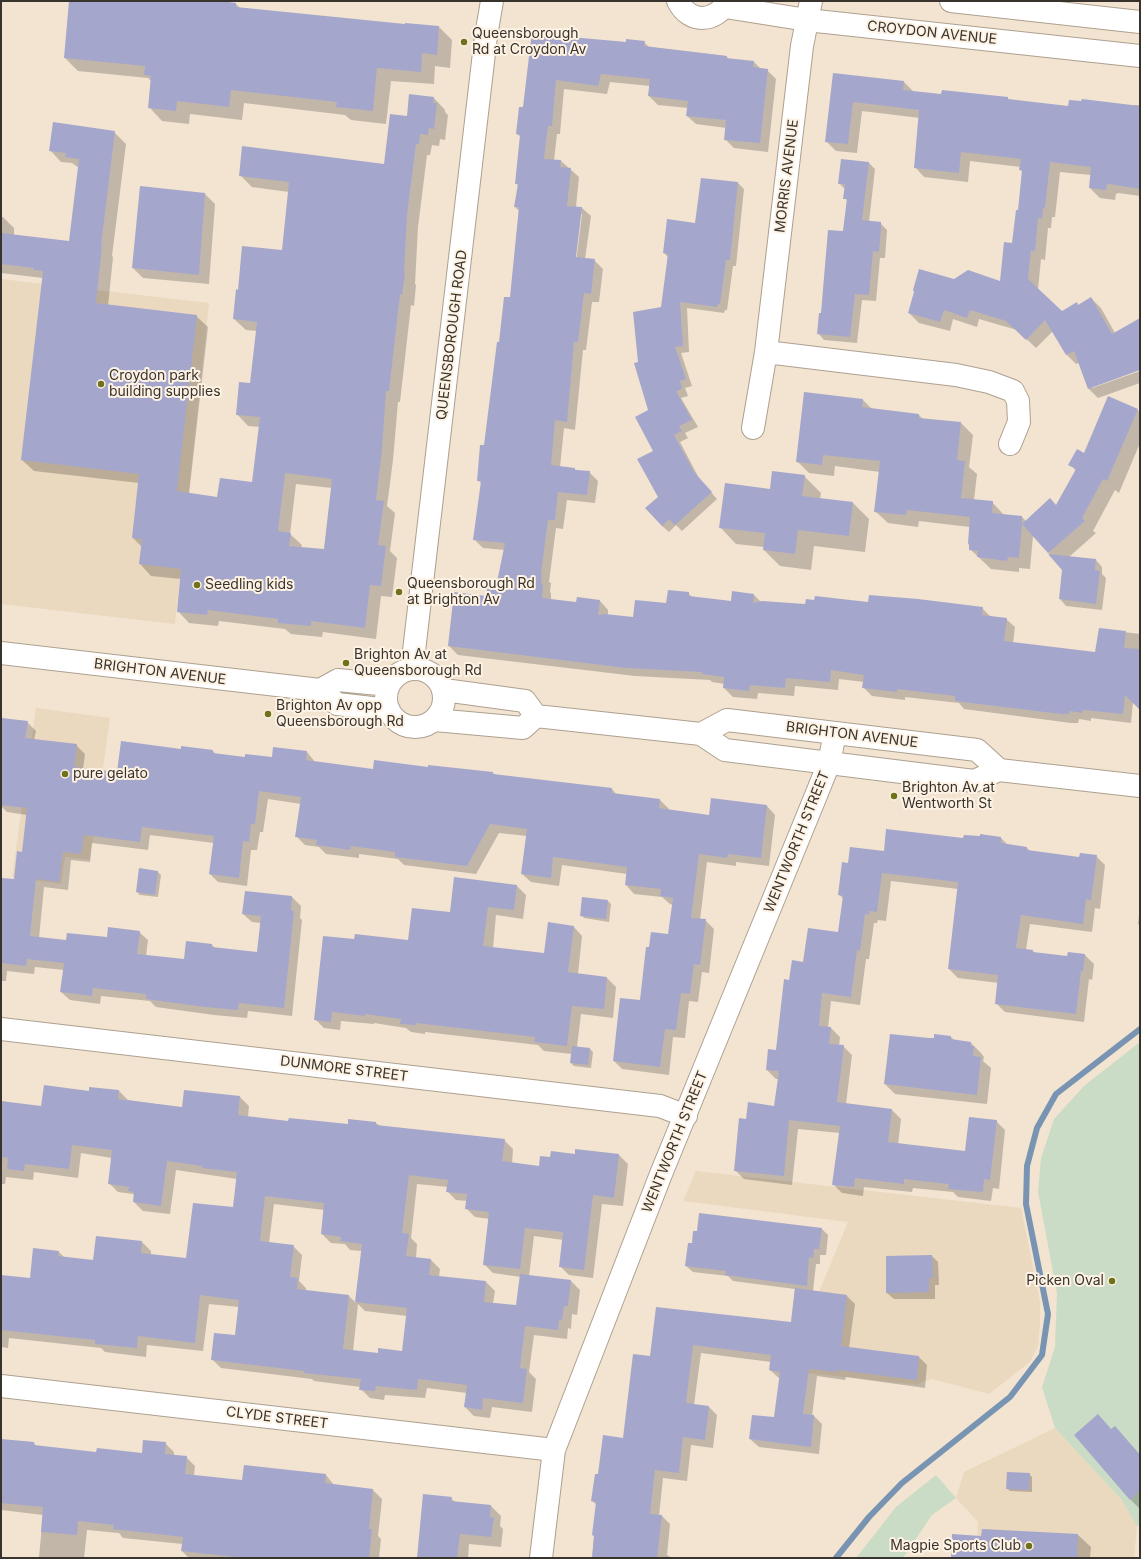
<!DOCTYPE html>
<style>
body{margin:0}
#map{position:relative;width:1141px;height:1559px;overflow:hidden;background:#f2e4d1;font-family:Inter,sans-serif}
canvas{display:block}
.frame{position:absolute;inset:0;border:2px solid #38332c;pointer-events:none}
</style>
<div id="map">
<canvas width="1141" height="1559"></canvas>
<div class="frame"></div>
</div>
<script>
const c = document.querySelector('canvas').getContext('2d');
c.lineJoin = 'round';
function fillPath(path, color) { c.fillStyle = color; c.fill(path, 'evenodd'); }
function trace(path, color, width, dash) { c.strokeStyle = color; c.lineWidth = width; c.lineCap = dash ? 'butt' : 'round'; c.setLineDash(dash || []); c.stroke(path); }
function label(font, color, halo, rows, align = 'center') {
  c.font = font + ' Inter,sans-serif'; c.lineWidth = 4; c.setLineDash([]); c.textBaseline = 'middle'; c.strokeStyle = halo; c.fillStyle = color; for (const [text, x, y, turn = 0] of rows) {
    c.save(); c.translate(x, y); c.rotate((+turn || 0) * Math.PI / 180); c.textAlign = isNaN(turn) ? turn : align; if (halo) c.strokeText(text, 0, 0); c.fillText(text, 0, 0); c.restore();
  }
}
fillPath(new Path2D(`
 M1,279l208,24 -34,321 -174,-20z
 M36,708l74,10 -20,142 -25,-3 -4,27 -49,-7z
 M696,1171l325,37 19,94v20l-2,24 -8,16 -41,32 -57,-15 -10,3 -4,3 -112,-12 8,-69 34,-82 -165,-21z
 M1055,1428l66,71 16,27 -3,32h-158l2,-36 -22,-24 8,-26z`), '#ead8bf');
fillPath(new Path2D(`
 M1140,1042v484h-3l-16,-27 -66,-71 -13,-41 13,-40 2,-54 -19,-101 3,-34 13,-39 30,-33z
 M936,1475l20,23 -24,17 -29,43h-47l40,-51z`), '#cadcc5');
fillPath(new Path2D(`
 M70,1h125l41,3 4,4 166,17 33,2 13,13 -2,28 -15,-2 -1,18 -43,-3 -5,43 -35,-4 -6,-5 -101,-12 -2,17 -52,-6 -1,10 -27,-3 -13,-14 2,-26 -3,-3 -70,-7 -13,-13z
 M582,39l45,4 17,-1 5,5 77,9 3,3 25,3 7,7 6,1 9,9 -8,73 -34,-4 -9,-9 1,-11 -30,-4 -9,-8 1,-8 -30,-3 -9,-9 1,-10 -40,-4 -3,12 -43,-5 -4,45h-3l-3,27h7l18,16 -3,30 6,1 9,8 -6,43 9,1 9,9 -4,33h-7l-6,48h-3l-8,80 -11,-2 -4,39 29,5 9,9 -3,22 -28,-3 -4,29 -7,-1 -7,54 2,1 -1,9 1,1v7l26,4 23,-3 8,9v5l25,3 34,-14 21,-11 5,5 39,4 21,-8 8,8 45,4 63,-3 113,5 9,9 15,2 9,8 -2,16 83,10 3,-24 41,5v75l-7,-7 -2,21 -40,-5v3l-12,-2 -1,4h-7l-107,-14 -5,-6 -54,-6v3l-33,-4 -9,-9 1,-5 -25,-3 -1,11 -43,-4 -1,10 -36,-3 -1,6 -24,-2 -9,-9 1,-4 -13,-2 -2,-2 -75,-4 -177,-21 -9,-9 49,-63 7,-33 -22,-2 -9,-9 8,-55 -4,-4 7,-34 15,-103 11,-45 8,-87 -4,-4 3,-21 -2,-3 5,-46 -4,-3 7,-26zM580,214h2l-6,48h-2z
 M834,74l70,8 10,10 28,3 65,3 3,2 59,7 71,-2v91l-21,-3 -3,1 -1,6 -15,-2 -10,-10 1,-13 -31,-3 -5,45h-3l-1,11h-3l-3,32 -4,-1 -3,30 23,24 18,-7 12,-8 10,10 14,25 25,-14v50l-48,17v2l48,-17v12l-42,15 -10,-10 -9,-25 -3,1 -9,-9 -14,-24 -17,17 -19,-18 -38,-11 -2,8 -24,-8 -3,12 -31,-8 -10,-10 45,-33 47,3 12,-39 6,-33 4,-39 -3,-2 1,-3 -51,-6 -2,21 -44,-5 -9,-10 5,-49 -58,-7 -5,42 -21,-2 -10,-10z
 M434,98l11,12v2l3,3 -3,25 -5,-1 -1,7 -7,-1 -2,10h-3l-9,72 -3,57 1,1 -2,21 -3,-1 -11,97h-2l-5,58 -6,46 8,7 -5,38 7,7 -5,39 -11,-1 -5,43 -53,-7 -1,5 -31,-3 -6,-5 -66,-8 -1,5 -29,-3 -11,-12 3,-32 -30,-3 -11,-12 2,-17 -9,-9 6,-55 -105,-12 -12,-11 21,-182 -42,-5v-56h2l11,11v7l56,7 9,-74 -7,-5 -11,-1 -11,-12 64,-18 12,12 -14,112 1,1 -5,49 88,10 12,11 -19,167 29,4 35,-15 7,-56 -12,-1 -11,-12 14,-30 6,-53 -11,-1 -12,-11 5,-28 44,-40 6,-59 -37,-5 -12,-12 145,-10 22,-48zM296,484l36,4 -8,62 -23,-2 1,-3 -12,-11z
 M869,163l6,6 -6,53 11,1 7,7 -2,28h-5l-4,43 -14,-1 -5,43 -33,-3 -6,-7 25,-101 4,-31 -2,-3 1,-8 -7,-7z
 M738,183l6,6 -8,77h-3l-6,44h-2l-1,3 -37,-5 2,44 -8,1 11,33 -7,2 3,8 -7,2 17,29 -13,6 3,5 -8,4 20,38 17,19 -35,32 -6,-6 -7,7 -7,-6 -12,-116 -11,-48 23,-54 6,-51 -4,-4 32,-29z
 M141,187l64,7 10,10 -6,80 -66,-6 -10,-10z
 M805,393l58,7 10,10 46,5 4,4 38,4 12,12 -4,32 8,7 -3,26 18,2 12,13 18,2 4,4 31,-15 19,-35 -6,-7 14,-9 53,-45 3,2v31l-21,50 -4,-3 -22,41 3,2 -27,24 27,3 6,7v7l4,4 -4,32 -36,-4 -6,-7 3,-30 -30,-33 -3,33 -11,-1v4l-28,-3 -21,-20v-22l-51,-6 -1,6 -30,-4 -13,-12 5,-39 -45,-6 -1,10 -25,-3 -12,-12z
 M804,476l17,17 -1,6 33,4 16,16 -4,33 -51,-6 -3,24 -31,-4 -16,-16v-3l-28,-3 -16,-17 51,-37z
 M1,718l26,4 9,9 -2,9 42,5 9,9 -2,15 35,4 64,-23 31,1 3,4 30,3h27l34,-6 8,10 59,8 55,-2 64,5 2,2 117,14 5,6 43,5 9,9 -1,2 42,5 57,-10 8,9 -6,51 -33,-4v4l-29,-4 -7,58h5l9,9 -5,44 -7,-1 -4,30 -9,-1 -4,37 -12,-1 -4,38 -47,-6 -8,-8 27,-59 9,-54 19,-13 4,-30 -3,-1 -8,-7 -28,-3 -8,-9 1,-11 -65,-9 -3,21 -28,-4 -9,-8 5,-38 -28,-3 -23,41 -72,-9 -6,-6 -39,-5v4l-33,-4 -7,-7 -14,-2 -9,-9 5,-32 -33,-5 -5,33h-3l-3,18h-6l-4,36 -29,-4 -8,-8 4,-31 -64,-8 -2,15 -56,-7 -2,19 -19,-2 -3,30 -24,-3 -5,51 28,3 40,-3 32,-6 9,8 -2,16 39,4 27,-15 3,3 43,5 3,-30 -9,-1 -9,-8 3,-22 46,5 9,9 -1,12 2,2 -10,96 -44,-5 -1,7 -33,-3 -58,-8 -6,-6 -49,-5 -1,8 -30,-4 -9,-8 3,-22 -29,-3 -1,7 -27,-3 -1,10h-5v-102l13,1 9,-27 4,-38 -20,-3 -6,-6z
 M1001,838l7,7 19,3 4,4 49,6 16,-2 9,9 -5,44 -5,-1 -3,24 -62,-8 -4,26 7,1 2,2 33,4 17,-2 9,9 -2,16 -3,-1 -5,43 -79,-10 -9,-9 3,-20 -41,-5 -9,-9 9,-80 -67,-8 -5,40 -8,-1 -1,3h-3l-5,36h-3l-6,46 -29,-4 -3,27h3l9,9 -1,9h4l9,9 -6,49 46,6 9,9 -3,26 68,7 30,-31 9,9 -6,59 -6,-1 -2,13 -33,-4 -5,-5 -40,-4 -1,4 -48,-5 -1,9 -21,-3 -9,-9 7,-51 -42,-4 -6,56 -48,-6 -9,-9 12,-50 28,-13 4,-28h-3l-9,-9 10,-19 13,-70 14,-18 35,-30 5,-33 -5,-6 9,-30 36,-11 80,-13z
 M158,872l3,3 -3,22 -18,-2 -3,-3z
 M517,886l9,9 -3,24 -27,-4 -3,33 52,6 28,-28 9,10 -4,38 29,4 9,9 -3,31 -32,-4 -4,33 13,2 3,3 -2,16 -17,-2 -3,-3 1,-9 -28,-3 -6,-6 -113,-13v2l-14,-2 -5,-4 -32,-5v1l-33,-3 -1,9 -16,-2 -9,-9 40,-79 54,1 42,-28z
 M608,901l3,3 -2,18 -25,-4 -3,-3z
 M1140,908v18l-2,-2z
 M951,1037l4,4 16,2 10,10 3,4 -1,4 8,7 -4,36 -92,-10 -10,-10 43,-45z
 M90,1088l29,3 9,9 55,8 2,-17 55,6 9,9 -1,11 41,5 60,3 27,-2 4,3 124,14 9,9 -1,15 28,3 11,-9 25,-3h43l9,9 -5,42 -21,-2 -9,74 -24,-3 -9,-9 3,-26 -29,-4 -5,40 42,5 9,9 -3,25 -5,-1 -1,15 -3,-1 -1,11 -33,-4 -5,37 7,7 -4,33 -40,-5 -2,11 -16,-2 -9,-9 2,-14 -40,-5 -2,10 -40,-3 -1,5 -14,-2 -9,-9v-2l-47,-6 -2,-2 -91,-11 -9,-9 24,-23 3,-29 -30,-3 -6,47 -56,-6 -1,12 -41,-5 -4,-4 -92,-10 -1,10 -7,-1v-71l30,3 28,-27 6,6 29,3 3,-23 45,4 9,9v4l36,4 47,-51 3,-29 -61,-9 -6,44 -27,-3 -9,-9 1,-6 -2,-2 -15,-2 -9,-9 3,-25 -31,-5 -3,25 -44,-6 -1,8 -27,-3 -1,7h-4v-82l41,5 48,-15zM417,1184l31,3 -1,4 9,9 11,1 -1,7 9,9 15,2 -6,45 9,9 28,4 -4,29 -24,-3 2,-12 -9,-9 -47,-5 1,-8 -9,-9 -15,-2 1,-14 -6,-6zM274,1204l50,6 -2,24 9,9 14,1 5,6 12,1 -6,52 -7,-7 -43,-5v-3l-7,-7 3,-26 -9,-9 -24,-3zM358,1304l7,7 42,5 -4,36 -25,2 -25,-3z
 M821,1228l7,7 -2,20h-6v9h-4l-3,27 34,5 8,8 -6,44 70,9 8,8 -2,23 -79,-11 -1,3 -28,-4 -5,40h2l8,8 -3,30 -60,-7 -9,-8 25,-21 5,-39 -10,-9 1,-8 -70,-9 -7,52 14,1 9,9 -4,33 -22,-3 -4,36 -24,-3 -4,38h3l8,8 -3,31 5,3h-80l5,-53 -5,-4 7,-26 25,-36 27,-82 6,-49 134,16 4,-35 -62,-8 -5,-5 -35,-4 -7,-6z
 M932,1256l6,6 1,23h-4v14h-41l-7,-6z
 M1115,1427l25,28v54l-10,-10 -18,-69z
 M1,1440l33,3 3,4 60,6 45,1 23,-11 9,9v4l12,1 9,9 -1,10 49,5 83,-6 8,10 39,5 9,9 -4,37 3,3 -2,19h-190l-7,-7 1,-7 -60,-6 -4,-5 -32,-3 -3,28h-52v-1h7l4,-42 -42,-5z
 M1029,1474l3,3v15l-22,-1 -3,-3z
 M451,1498l4,4 36,4 10,10 -1,10 3,3 -2,18 -32,-3 -1,14h-50z
 M1078,1535l13,12 -1,11h-138l30,-21z`), '#0003');
trace(new Path2D(`
 M836,1558l33,-41 33,-34 108,-86 32,-42 6,-41 -22,-110 1,-38 10,-38 19,-34 84,-65`), '#7894b2', 6);
fillPath(new Path2D(`
 M69,1h152l15,2v4l169,17v-1l34,3 -2,29 -15,-2 -1,19 -44,-4 -4,43 -37,-4 1,-5 -106,-12 -2,17 -52,-6 -1,10 -28,-3 3,-32 -7,-1 1,-9 -81,-8z
 M532,31l50,7 44,4v-3l19,2 -1,5 83,10 -1,2 28,3 -1,6 15,2 -8,74 -36,-3 2,-20 -40,-4 2,-15 -40,-5 2,-17 -49,-5 -3,12 -42,-6 -4,46h-4l-4,33 17,1 -1,7 11,1 -4,38 15,1 -6,50 19,2 -4,35 -7,-1 -6,49h-4l-7,80 -12,-2 -4,45 24,3v2l15,1 -3,24 -29,-3 -3,28h-7l-7,53 1,1 -1,9 2,1 -1,14 34,4 1,-5 23,3 -2,15 7,-1 28,3 2,-17 31,3 2,-13 21,2v4l42,5 1,-10 22,3 -1,9 9,-2 43,3 1,-5 8,1 1,-4 53,6 1,-7 49,4 65,8 -1,8 25,3 -3,23 91,11 4,-24 27,3 -2,17 16,1v61l-15,-15 -2,19 -40,-4 -1,3 -12,-2 -1,3h-8l-106,-13v-5l-58,-7v3l-35,-4 2,-13 -33,-5 -1,12 -44,-4 -1,10 -35,-3 -1,6 -26,-3 1,-11 -22,-3v-2l-76,-4 -178,-22 6,-54 32,4 2,-15 9,1 8,-39 -32,-3 8,-59h-4l3,-36h4l13,-103h2l5,-45h6l9,-90h-5l4,-23h-3l5,-49 -4,-1 3,-27h4z
 M833,73l71,8 -1,9 38,4 1,-4 66,7v2l60,7 1,-6 12,1 1,-2 58,7v83l-31,-5h-2l-1,6 -17,-2 2,-21 -41,-5 -5,46h-2l-1,11 -4,-1 -3,33 -4,-1 -3,29 34,32 15,-9 1,3 13,-8 21,37 28,-16v52l-52,19 -14,-38 -8,4 -21,-35 -19,20 -20,-19 -36,-11 -3,8 -23,-8 -4,12 -32,-9 6,-21 -1,-2 6,-21 35,10 14,-9 32,11 4,-39 8,1 4,-33h2l4,-40h-3l2,-11 -60,-7 -2,21 -45,-5 5,-58 -66,-8 -5,42 -23,-2z
 M409,94l25,3 -1,6h4l-3,26 -5,-1 -1,7 -8,-1 -1,10h-3l-9,71 -3,58h1l-3,22 -2,-1 -11,97h-3l-4,58 -6,51 8,1 -6,44 8,1 -5,40 -11,-1 -5,43 -54,-7v5l-33,-3v-4l-70,-9 -1,5 -30,-3 4,-43 -42,-5 3,-25 -10,-1 7,-64 -118,-14 22,-189 -10,-1 1,-2 -33,-4v-31l68,8 10,-82 -14,-2 1,-4 -17,-2 4,-29 62,9 -14,114h1l-6,58 101,12 -20,176 40,6 3,-19 32,4 8,-65 -24,-2 3,-33 11,1 7,-61 -24,-3 3,-30 2,1 4,-44 40,4 7,-68 -50,-6 3,-30 142,18 6,-50 17,2zM285,473l47,6 -8,70 -35,-3 2,-13 -13,-2z
 M841,159l28,3 -7,58 19,2v6l-2,24 -6,-1 -4,44 -14,-1 -5,43 -33,-3 2,-21h2l7,-83 15,1 4,-32h-4l2,-15h-7z
 M701,178l37,4 -8,78h-4l-6,44h-2l-1,3 -37,-5 3,44 -8,1 11,32 -6,2 2,8 -6,2 16,29 -13,6 3,5 -8,4 20,37 18,20 -37,33 -6,-6 -7,7 -17,-18 13,-11 -21,-38 16,-8 -18,-34 13,-7 -14,-47 4,-1 -5,-50 28,-5 7,-53 -5,-1 4,-34 28,4z
 M140,186l65,7 -6,82 -67,-7z
 M804,392l59,7 -1,8 57,7v4l42,4 -4,38 8,1 -4,37 32,3 -1,12 30,3v8l28,-26 6,7 20,-36 -8,-4 9,-16 7,4 24,-57 30,13 -31,72 -4,-2 -21,39 3,3 -37,32 -26,-29 -3,34 -11,-1 -1,4 -30,-4 1,-6 -9,-1v-5l-1,-2 2,-26 -63,-7 -1,5 -32,-3 6,-51 -57,-6 -1,10 -26,-3z
 M772,471l33,4 -3,21 51,6 -4,34 -51,-6 -3,24 -32,-4 2,-17 -46,-5 6,-45 45,6z
 M1048,554l48,5 -1,11 5,1 -4,33 -37,-5 3,-29z
 M1,718l27,3 -3,17 52,6 -3,23 43,5 4,-31 60,8v-3l32,4v3l32,4v-3l27,3 1,-10 34,4 -1,9 67,9 1,-9 54,7v-2l65,7v2l119,14v5l48,6 -1,9 50,7 2,-17 56,7 -6,53 -33,-4 -1,4 -28,-4 -8,64 15,1 -6,46 -6,-1 -4,30 -9,-1 -5,37 -11,-1 -5,38 -47,-6 7,-63 20,2 6,-53h3l2,-15 17,2 5,-36 -13,-2 1,-7 -36,-4 2,-18 -74,-10 -2,21 -30,-4 6,-45 -37,-5 -23,42 -72,-9v-5l-44,-6 -1,4 -34,-5 1,-5 -22,-3 6,-40 -42,-6 -4,33h-4l-2,18 -6,-1 -4,37 -30,-4 5,-38 -72,-9 -2,15 -56,-7 -3,19 -18,-2 -4,30 -23,-3 -6,57 36,4 1,-7 40,4 1,-10 32,4 -3,23 47,5 2,-18 26,3v3l45,5 4,-36 -19,-2 3,-23 47,5 -1,14 3,1 -10,97 -45,-5 -1,7 -33,-3 -59,-8v-5l-53,-6 -1,8 -32,-4 4,-29 -37,-4 -1,7 -25,-3v-85l13,1 3,-28 5,1 5,-44 -26,-3z
 M886,829l77,9 1,-3 16,1v-2l21,3v6l26,4v3l52,7 1,-4 17,2 -6,45 -5,-1 -3,25 -62,-9 -5,33 17,2v2l34,4 1,-4 17,2 -2,17h-2l-5,43 -81,-10 3,-29 -50,-6 10,-87 -76,-9 -5,39 -8,-1v4l-4,-1 -5,37 -3,-1 -6,47 -29,-4 -3,33 12,1 -2,17 15,1 -7,57 55,7 -4,33 77,9 4,-34 28,3 -7,60 -6,-1 -1,13 -35,-3 1,-5 -45,-5v5l-49,-6 -1,9 -22,-2 8,-59 -51,-6 -5,56 -50,-5 5,-53 7,1 2,-17 26,4 5,-35 -13,-1 2,-21 8,1 8,-71 5,1 3,-20 11,2 5,-34 30,4 5,-36 -5,-1 4,-33 6,1 2,-16 34,4z
 M139,868l19,3 -3,24 -19,-3z
 M454,877l63,8 -3,25 -26,-3 -5,39 61,7 4,-31 26,4 -6,46 39,5 -3,32 -32,-3 -5,40 -33,-4 1,-5 -119,-14v2l-16,-1 1,-5 -36,-5v2l-33,-4 -1,10 -17,-2 9,-84 31,3 1,-5 53,6 4,-32 38,4z
 M582,897l26,3 -2,19 -26,-3z
 M890,1034l39,4h5v-4l17,2v3l20,3v4h3l-1,10 8,1 -4,38 -93,-11z
 M572,1046l18,2 -2,17 -18,-2z
 M44,1085l45,6v-4l30,3 -1,9 64,8 2,-17 56,6 -2,19 50,6 1,-3 59,6v-5l28,3v3l129,14 -3,22 37,5 1,-10 10,1 1,-6 24,3v-5l44,5 -5,44 -21,-3 -9,75 -25,-3 4,-35 -38,-4 -5,41 -37,-4 6,-53 -24,-3 2,-15 -21,-2 2,-12 -39,-5 -7,58 7,1 -3,22 25,3 -2,16 57,6 -2,21 32,3 4,-31 51,6 -3,26h-4l-2,14h-3l-1,10 -33,-4 -5,42 7,1 -4,34 -40,-5 -1,12 -18,-3 3,-22 -49,-6 -1,11 -41,-4 -1,5 -16,-1 2,-11 -57,-6v-2l-93,-11 3,-27 21,2 4,-35 -39,-5 -5,48 -57,-7 -1,12 -42,-4v-4l-94,-10v-55l29,3 3,-30 26,3 -1,5 35,4 3,-24 46,5 -1,12 45,5 7,-55 40,4 4,-35 -35,-4v-2l-35,-5 -6,45 -28,-4 1,-10 -6,-1 1,-4 -21,-3 4,-34 -40,-5 -3,24 -44,-5 -1,7 -17,-2 1,-11 -7,-1v-56l40,5zM265,1196l59,7 -3,31 20,3 -1,4 22,3 -7,58 52,6 -5,43 -24,-3v5l-35,-4 6,-54 -52,-6 1,-11 -8,-1 4,-32 -34,-4z
 M699,1213l123,15 -3,21h-5l-1,9 -4,-1 -2,29 -82,-11 1,-4 -41,-5 3,-23h4l1,-12h4z
 M932,1255l1,23h-4v14l-43,1v-37z
 M795,1288l52,7 -6,51 78,10 -2,24 -79,-10 -1,2 -28,-3 -6,45 11,1 -3,32 -62,-8 3,-24 22,2 6,-45 -11,-2 2,-15 -78,-10 -7,58 23,3 -4,34 -22,-3 -4,36 -24,-3 -5,44 12,1 -5,43h-65l2,-22 -2,-1 4,-33 -5,-1 4,-27h3l5,-39 20,3 10,-84 17,2 6,-49 135,15z
 M1098,1414l13,15 4,-3 25,29v35l-10,10 -56,-65z
 M1,1439l33,3v3l62,7 1,-4 45,5 1,-13 23,2 -1,12 22,2 -2,18 57,6 2,-15 82,9 -1,9 48,6 -4,40h3l-3,29h-134v-1l-54,-6 2,-14 -70,-8 1,-4 -36,-4 -1,14 -36,-3 2,-25 -42,-4z
 M1007,1472l23,1 -1,17 -23,-1z
 M423,1494l29,3 -1,4 40,4 -1,12 4,1 -3,19 -31,-3 -3,24h-40z
 M982,1529l96,5 -1,24h-126l1,-24 29,2z`), '#a5a6cc');
const street = new Path2D(`
 M678,1c12,24 38,21 50,0
 M951,1l189,21
 M725,7l82,13 333,36
 M766,352l190,23 33,7 24,9 5,10 1,21 -9,22
 M753,428l13,-76 36,-306 9,-45
 M412,668l74,-632 6,-35
 M1,1029l659,77 26,10
 M1,1386l553,64
 M541,1558l13,-108 107,-276 156,-381 12,-30 6,-30`);
const secondary = new Path2D(`
 M1,653l319,37 17,14 52,6
 M386 698a29 29 0 1 1 58 0a29 29 0 1 1-58 0Z
 M320,690l18,-10 51,5
 M444,690l81,11 11,15 165,18 24,16 249,31 25,-11 141,16
 M435,720l88,8 13,-12
 M701,734l26,-14 250,30 22,20`);
trace(street, '#aea08f', 24);
trace(secondary, '#aea08f', 24);
trace(street, '#fff', 22);
trace(secondary, '#fff', 22);
for (const [x, y, r, color] of [
 [464,42,4,"#6f7219"],
 [101,384,4,"#6f7219"],
 [197,585,4,"#6f7219"],
 [399,592,4,"#6f7219"],
 [346,663,4,"#6f7219"],
 [268,714,4,"#6f7219"],
 [65,774,4,"#6f7219"],
 [894,796,4,"#6f7219"],
 [1112,1281,4,"#6f7219"],
 [1029,1546,4,"#6f7219"]
]) { const dot = new Path2D(); dot.arc(x, y, r, 0, 2 * Math.PI); c.fillStyle = color; c.fill(dot); trace(dot, '#fdf2e3', 1.5); }
label('14px', '#38332c', '#fdf2e3', [
 ["CROYDON AVENUE",932,33,6],
 ["MORRIS AVENUE",787,176,-83],
 ["QUEENSBOROUGH ROAD",452,335,-83],
 ["BRIGHTON AVENUE",160,672,7],
 ["BRIGHTON AVENUE",852,735,7],
 ["WENTWORTH STREET",797,842,-68],
 ["DUNMORE STREET",344,1069,7],
 ["WENTWORTH STREET",675,1142,-68],
 ["CLYDE STREET",277,1418,7]
]);
label('14px', '#38332c', '#fdf2e3', [
 ["Queensborough",472,34],
 ["Rd at Croydon Av",472,50],
 ["Croydon park",109,376],
 ["building supplies",109,392],
 ["Queensborough Rd",407,584],
 ["at Brighton Av",407,600],
 ["Seedling kids",205,585],
 ["Brighton Av at",354,655],
 ["Queensborough Rd",354,671],
 ["Brighton Av opp",276,706],
 ["Queensborough Rd",276,722],
 ["pure gelato",73,774],
 ["Brighton Av at",902,788],
 ["Wentworth St",902,804],
 ["Picken Oval",1104,1281,"right"],
 ["Magpie Sports Club",1021,1546,"right"]
], 'left');
</script>
